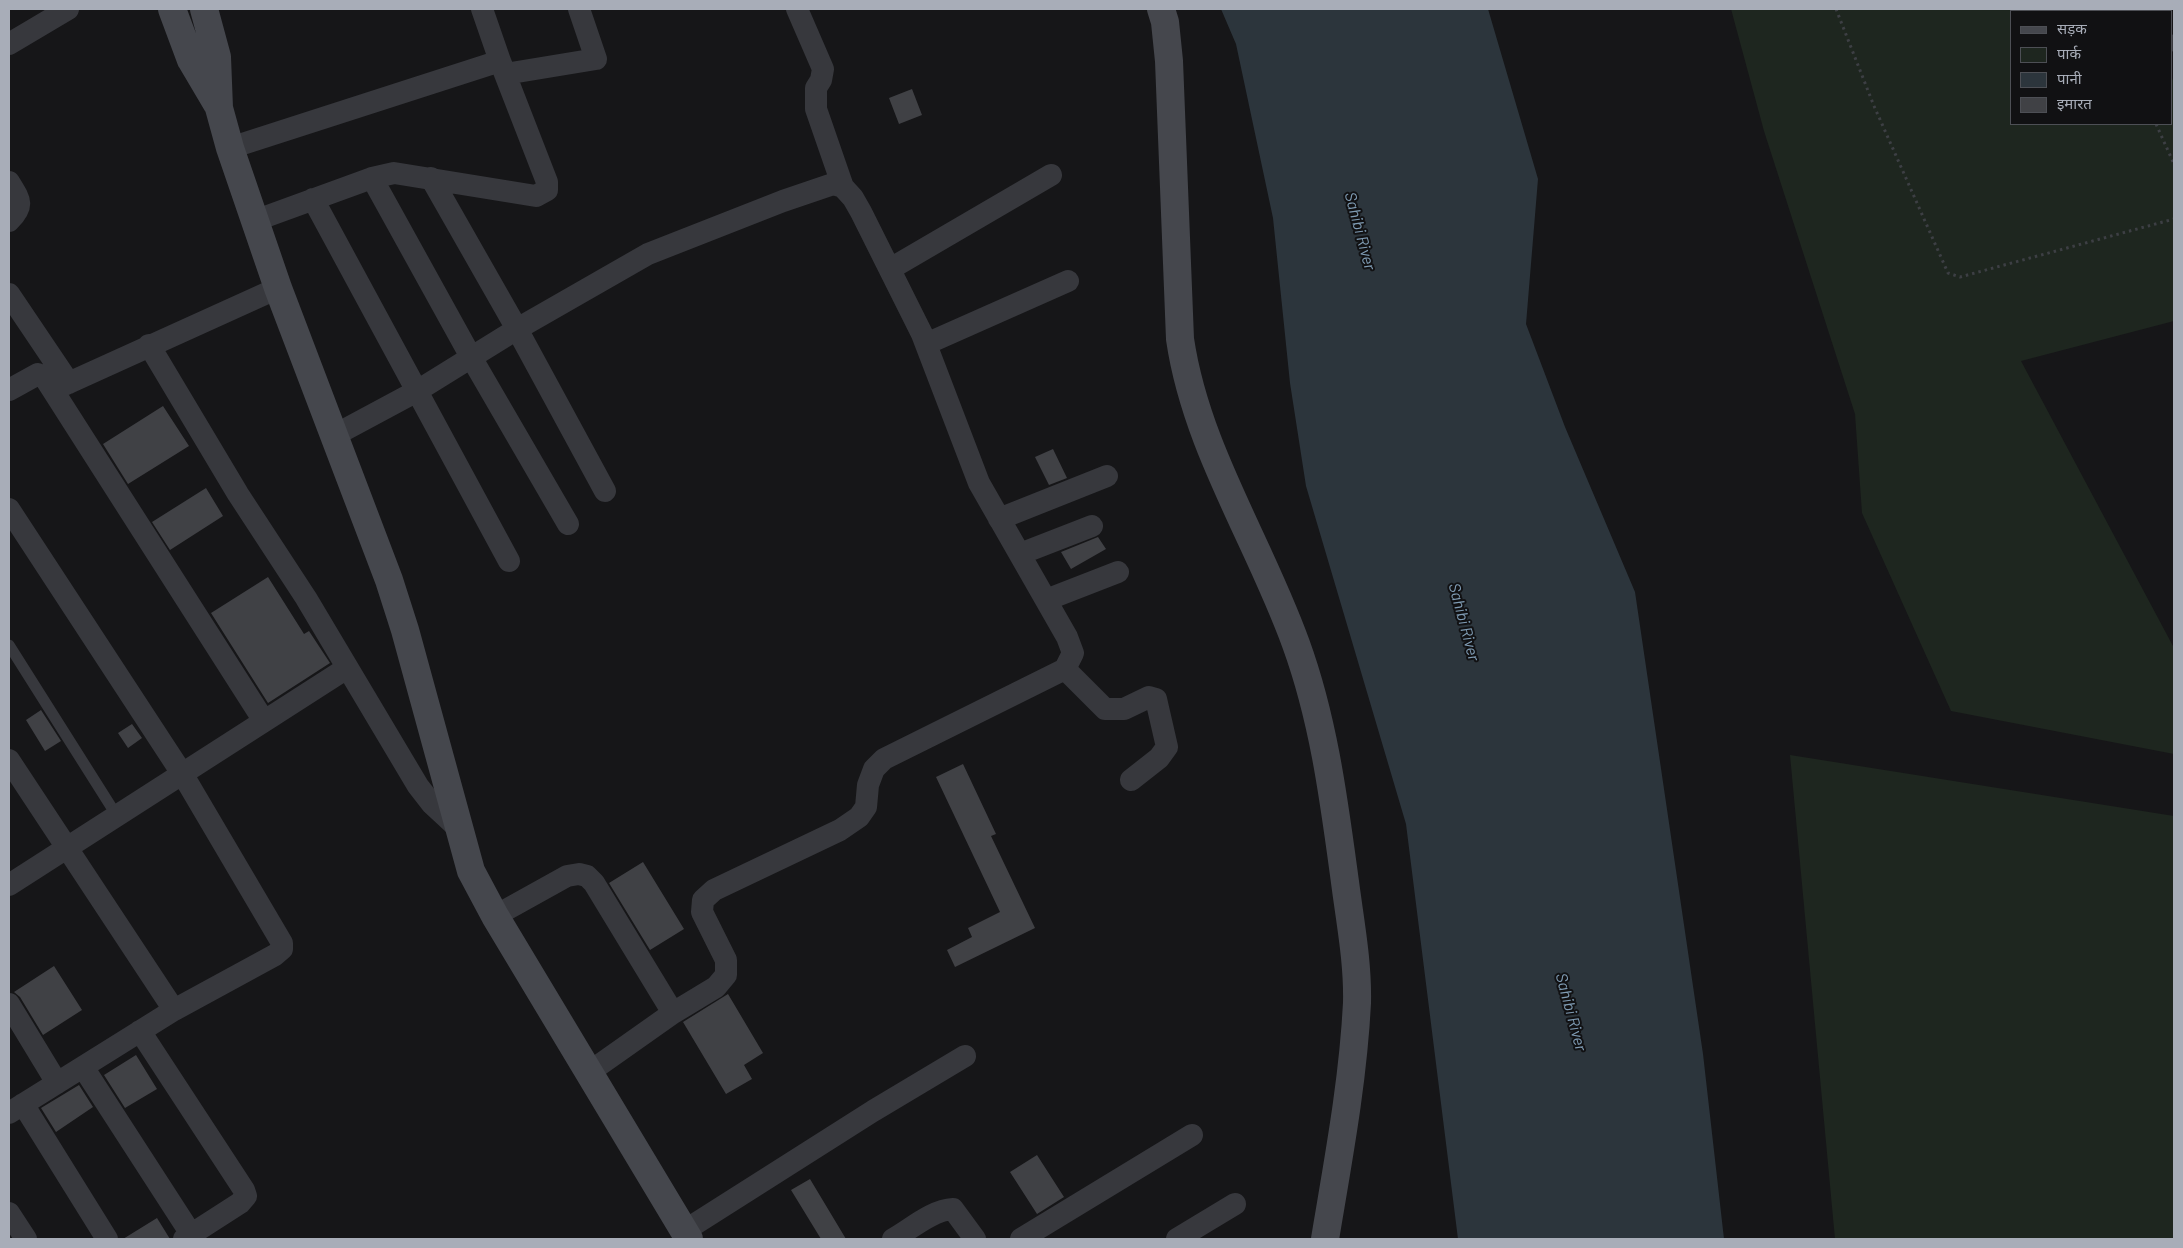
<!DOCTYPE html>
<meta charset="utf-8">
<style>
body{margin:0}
#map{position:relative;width:2183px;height:1248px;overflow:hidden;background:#161618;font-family:Barlow,"Noto Sans Devanagari",sans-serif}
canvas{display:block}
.frame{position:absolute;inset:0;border:10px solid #a8adb8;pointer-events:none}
.legend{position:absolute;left:2010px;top:10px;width:162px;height:115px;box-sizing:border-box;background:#111113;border:1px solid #4d4f55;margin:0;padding:6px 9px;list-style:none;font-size:15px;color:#a8adb8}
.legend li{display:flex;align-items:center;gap:10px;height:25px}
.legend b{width:25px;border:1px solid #4d4f55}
</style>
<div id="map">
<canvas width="2183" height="1248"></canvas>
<div class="frame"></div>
<ul class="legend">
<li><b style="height:6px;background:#45474d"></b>सड़क</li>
<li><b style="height:14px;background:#1e261f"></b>पार्क</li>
<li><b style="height:14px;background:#2c353c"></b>पानी</li>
<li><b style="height:14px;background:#404145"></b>इमारत</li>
</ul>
</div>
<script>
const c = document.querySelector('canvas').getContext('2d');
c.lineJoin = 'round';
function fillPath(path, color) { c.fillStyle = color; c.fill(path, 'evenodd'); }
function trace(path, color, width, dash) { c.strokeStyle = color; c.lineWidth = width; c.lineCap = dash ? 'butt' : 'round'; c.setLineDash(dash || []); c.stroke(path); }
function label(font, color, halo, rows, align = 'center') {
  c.font = font + ' Barlow,sans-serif'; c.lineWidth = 4; c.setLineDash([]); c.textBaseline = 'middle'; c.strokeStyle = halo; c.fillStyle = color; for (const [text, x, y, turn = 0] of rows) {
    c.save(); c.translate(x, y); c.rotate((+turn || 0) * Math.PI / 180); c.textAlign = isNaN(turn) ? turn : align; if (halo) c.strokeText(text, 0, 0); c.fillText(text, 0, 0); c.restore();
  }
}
fillPath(new Path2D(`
 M1731,9h409l1,2h-129v113h160v-46l2,5v238l-153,40 153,287v106l-223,-43 -89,-198 -7,-99 -91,-283z
 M1790,755l384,61v423h-339z`), '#1e261f');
fillPath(new Path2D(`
 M1221,9h267l50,170 -12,145 39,103 70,165 68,462 21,185h-266l-52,-415 -100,-338 -16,-103 -17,-165 -37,-174z`), '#2c353c');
fillPath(new Path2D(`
 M912,89l10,26 -23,9 -10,-26z
 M163,406l26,40 -61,38 -25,-40z
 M1053,449l14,29 -18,7 -14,-28z
 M206,488l17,28 -53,34 -18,-28z
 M1098,537l8,12 -35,20 -10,-17z
 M268,577l36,57 5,-3 21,32 -62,40 -57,-90z
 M41,710l20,31 -16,10 -19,-31z
 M132,724l10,14 -14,10 -10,-15z
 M963,764l33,70 -5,2 44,92 -80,39 -8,-17 25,-13 -4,-9 32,-16 -64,-135z
 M643,862l41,67 -34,21 -41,-67z
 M54,966l28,44 -39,25 -23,-38 -6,-5z
 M728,994l35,59 -19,12 8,14 -26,15 -43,-72z
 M136,1055l21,34 -32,19 -21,-33z
 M79,1085l14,22 -37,25 -15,-24z
 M1037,1155l27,42 -27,17 -27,-42z
 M810,1179l36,60h-25l-30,-49z
 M157,1218l13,21h-47z`), '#404145');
trace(new Path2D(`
 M1836,9l38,97 74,167 12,4 214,-58
 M2106,9l1,2
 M2156,124l18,40`), '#3d3f44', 3, [2.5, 4]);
trace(new Path2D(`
 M2158,9l1,2
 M2172,40l2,6
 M9,645l108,171`), '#37383d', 11);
trace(new Path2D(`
 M482,9l18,52
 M797,9l26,60 -2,11 -5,8v21l27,78
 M9,44l59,-35
 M505,74l91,-15 -17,-50
 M230,148l270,-87 47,121v8l-11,6 -142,-23 -22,5 -118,43
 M372,178l99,179 97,167
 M431,178l86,151 88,162
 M9,182c11,18 16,23 0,39
 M313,199l196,362
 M890,269l161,-94
 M9,294l60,89
 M926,344l142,-63
 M149,345l89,149 68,104 112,188 14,18 28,26
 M9,390l29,-16 7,4 219,343
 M53,390l225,-102
 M335,435l82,-44 100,-62 131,-75 135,-53 50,-17 10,3 10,11 8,14 61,122 57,149 88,154 6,16 -8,16 -181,90 -10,10 -6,16 -2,22 -7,10 -19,13 -126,60 -11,10 -1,12 24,48v15l-10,12 -43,26 -85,60
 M9,509l174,266 99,168v6l-7,6 -101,55 -165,103
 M999,519l108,-43
 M1020,554l72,-28
 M1046,600l72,-28
 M1065,669l40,40h19l25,-12 7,2 11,48 -8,11 -28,22
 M9,760l165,250
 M9,885l338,-217
 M495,916l72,-40 12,-2 8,2 7,7 79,130
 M9,1004l48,79
 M140,1031l104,159 2,6 -6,7 -56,36
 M83,1067l108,167
 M23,1104l84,135
 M9,1213l17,26
 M684,1231l189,-120 92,-55
 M893,1239c18,-10 39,-29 60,-30l22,30
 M1021,1239l171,-104
 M1177,1239l58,-35`), '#37383d', 22);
trace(new Path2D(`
 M172,9l19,51 26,44
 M204,9l13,48 2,51 11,40 48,140 111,292 16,50 66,241 24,45 194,323
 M1161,9l4,13 4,39 11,278c16,109 79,202 116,305 28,77 38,157 49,238 5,39 13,80 12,121 -4,79 -19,158 -32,236`), '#45474d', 28);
label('italic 16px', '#7f9bb3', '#111113', [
 ["Sahibi River",1360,231,75],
 ["Sahibi River",1464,622,75],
 ["Sahibi River",1571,1012,75]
]);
</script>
